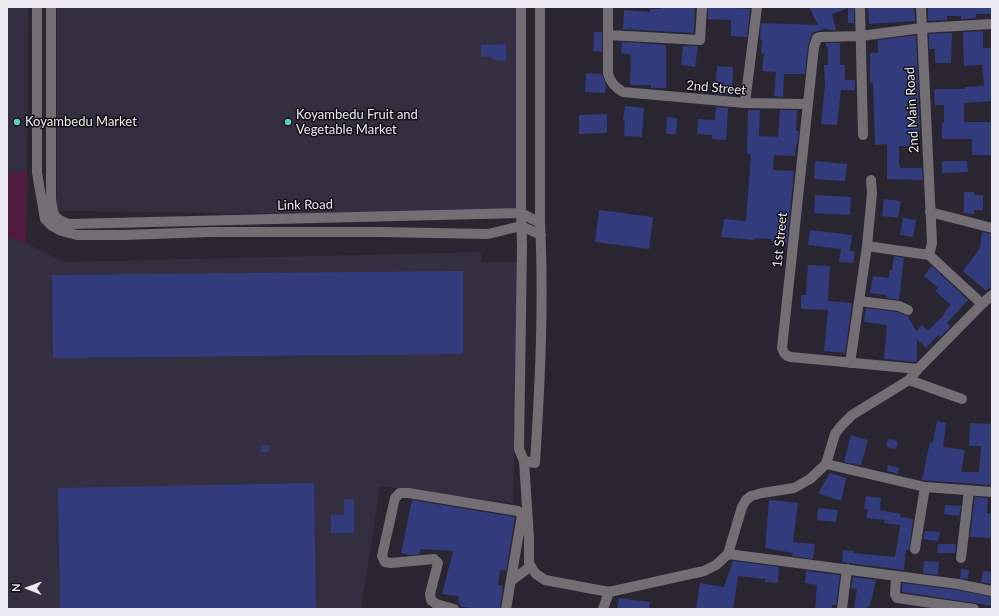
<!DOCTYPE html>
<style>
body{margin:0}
#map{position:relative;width:999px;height:616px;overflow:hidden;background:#292632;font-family:Lato,sans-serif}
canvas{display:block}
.frame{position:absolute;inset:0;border:8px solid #eceaf2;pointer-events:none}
.north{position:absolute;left:8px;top:568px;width:40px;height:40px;-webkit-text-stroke:3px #121015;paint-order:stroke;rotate:271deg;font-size:11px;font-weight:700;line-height:16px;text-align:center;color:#eceaf2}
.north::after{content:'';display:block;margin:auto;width:14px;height:18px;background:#eceaf2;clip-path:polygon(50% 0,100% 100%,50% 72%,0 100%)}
</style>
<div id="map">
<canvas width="999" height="616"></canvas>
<div class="frame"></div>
<div class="north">N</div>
</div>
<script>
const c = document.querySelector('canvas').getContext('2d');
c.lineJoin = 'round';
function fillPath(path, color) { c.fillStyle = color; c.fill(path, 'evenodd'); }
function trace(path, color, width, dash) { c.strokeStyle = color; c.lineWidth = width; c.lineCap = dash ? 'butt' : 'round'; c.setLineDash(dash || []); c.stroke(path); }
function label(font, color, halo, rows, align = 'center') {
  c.font = font + ' Lato,sans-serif'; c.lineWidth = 3; c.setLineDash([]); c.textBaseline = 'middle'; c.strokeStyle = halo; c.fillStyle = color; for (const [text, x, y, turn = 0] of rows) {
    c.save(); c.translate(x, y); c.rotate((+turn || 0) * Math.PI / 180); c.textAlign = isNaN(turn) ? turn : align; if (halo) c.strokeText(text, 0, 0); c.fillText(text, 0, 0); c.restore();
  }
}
fillPath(new Path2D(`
 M7,7h21l-1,165h-20z
 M57,7h463l-1,208h-120l-342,-4z
 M7,236l19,7 38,19 418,-10v10h37l-6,241 -133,-17 -19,123h-354z`), '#332e40');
fillPath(new Path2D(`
 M7,172h20l-1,71 -19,-7z`), '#4f1c40');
fillPath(new Path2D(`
 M661,7h34l-1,26 -71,-4 1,-19 26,2v-3h11z
 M708,7h23v1l19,1 -3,28 -16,-1v-16l-23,-1z
 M809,7l45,1v15h-6v-15l-16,6 4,16h-9v-2l-15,5 -4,13 -3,28h-21l-1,23 -9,-1 2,-24 -14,-1 2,-17 -3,-1 1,-13 -2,-1 1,-16 57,2z
 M868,7h21v1l25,-1 1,14 -46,3z
 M928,7h64v7h-16v4l-13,1h-2v-3h-14v4l-17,1 -2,-1z
 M983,31v17h9v53l-28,2v19h28v33h-20v-16h-30v-16h2v-18h-9l-1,-16h31v-2l19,-1 -2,-21 -18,1 -1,-34z
 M594,32h8v20l-9,-1z
 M952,33l-1,30h-16v-14h-6v-15z
 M916,35l4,98h-4v14l-17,-1v19h1v3h22l1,12 -36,-1v-35l-12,1 -2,-62h-3v-30h8v-13z
 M622,42l44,3v43h-15v-3h-21l1,-30 -10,-2z
 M826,43h14v22h5v15h10v10h-14l-4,35 -16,-1 4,-39 -1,-20h4v-18h-2z
 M506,44v17l-12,-1 -3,-4 -10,1v-12z
 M683,46h15l-3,21 -14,-2z
 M717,66l16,1 -1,28 -17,-1z
 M586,73l16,1 4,11 -1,8 -20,-1z
 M625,106l19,2 -2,29 -18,-1 1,-16h-2z
 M716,107l12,1 -2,32 -14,-1v-4l-15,-1 1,-15 17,1z
 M748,110h12l-1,26 19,1 2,-27h17l-1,21h3l-2,13h-1l-1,12 -21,-1 -1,15 21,1 -7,72 -16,-2v-2l-16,-1v2l-34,-3 3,-18 22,2 5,-67h-4z
 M607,114v19l-28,1v-19z
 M667,117l10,1 -1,16h-10z
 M815,161l32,3 -2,17 -31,-2z
 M942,161h25l1,11 -26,1z
 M964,192h10v3h9v15h-9v4l-10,-1z
 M815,195l36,2 -1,18 -36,-2z
 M884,199l17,2 -3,17 -16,-2z
 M599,210l54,7 -4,32 -54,-7z
 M903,218l13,2 -3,17 -13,-2z
 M810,230l42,5 -2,16 5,1 -2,11 -14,-1 2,-13 -33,-4z
 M982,232l10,2v52l-6,5 -23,-20 17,-23z
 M894,256l10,2 -5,42 -13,-2v-3l-16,-2 3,-17 16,2 1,-8h2z
 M808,265l22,1 -2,35 24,2 -7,50 -21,-2 4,-41 -27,-1v-14h5z
 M932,266l36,34 -21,23 3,4 -10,10 -2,-2 -12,13 -9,-9v22l-1,1 -32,-3 3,-34 -23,-3 2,-14 31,4 11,4 8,15 6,-6 6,6 17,-17 -1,-1 7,-8 -16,-14 3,-3 -14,-12z
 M463,271v83l-410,4 -1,-83z
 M937,421l9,2 -3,24 22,3 -4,22h18l2,-26h-12l1,-23 22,1v61l-70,-5 8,-38 3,1z
 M851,435l17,5 -7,25 -17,-3z
 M888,439l10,2 -2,8 -10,-2z
 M261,445h8v7h-8z
 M888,465l11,3 -1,6 -11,-3z
 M830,473l16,5 -5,23 -23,-8z
 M314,483l2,126h-256l-2,-121z
 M866,496l15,2 -1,12 21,4 -1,3 13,2 -4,31h-3l-2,20 -62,-8 1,-12 11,1 -1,2 42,4 5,-32 -16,-2 1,-3 -19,-2 2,-8 -4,-1z
 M975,497l13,1 -1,15 5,1v24l-22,-1z
 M344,499h10v34h-23v-19l13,1z
 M412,500l103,17 -9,54 -6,-1 -2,15 5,1 -3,23h-24l-16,-3 -2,-10 -16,-2 11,-43 -32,-2 -2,5 -9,1 -9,-2z
 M769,500l29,3 -5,39 22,2 -2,15 -21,-3 1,-3 -28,-5z
 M945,505l16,1 -2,10 -15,-2z
 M818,508l20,2 -2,12 -19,-2z
 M925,531l15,1 -2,9 -15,-2z
 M938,544h18l-1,9h-18z
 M733,561l46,6 -1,16 -13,-1v-3l-27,-3 -5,33h-37l4,-26 24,4z
 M924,561l15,1 -1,13 -15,-2z
 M961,569l8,1 -1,9 -8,-1z
 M806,571l34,4 -4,30h-4v4h-17l2,-24 -12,-2z
 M983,571l9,1v12l-11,-2z
 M853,577l23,3 -6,26h-3v3h-13l3,-20 -6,-1z
 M902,583l55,7 35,7v9l-17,-3 -73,-11z
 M619,598l31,4 -1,7h-32z`), '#323b7c');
trace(new Path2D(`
 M37,7v166l8,46 7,7 9,5 16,4h47l86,-3h169l109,2 33,-8 20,9
 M51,7v191c2,15 1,21 18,26l452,-11 19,10
 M521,7v206l1,33 -3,203 5,12 5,77v26l7,10 9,6 64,12 95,-21 12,-6 12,-11 14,-47 4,-7 5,-4 11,-3 32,-5 16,-9 16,-15 9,-30 6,-8 11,-11 57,-35 9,-11 64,-65 10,-9
 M608,7v67c3,9 7,13 15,18l122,11 62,1
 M860,7l3,128
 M921,7l11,236 -3,12
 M608,35l92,5 2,-33
 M745,103l12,-96
 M930,212l62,16
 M867,246l62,9 53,49
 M859,301l40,5 9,4
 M850,363l17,-117 5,-53 -1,-13
 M918,369l-127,-12c-6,-1 -7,-4 -9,-9l32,-301 3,-9 3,-1 41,-1 61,-8 70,-4
 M909,380l53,19
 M524,461l11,2c5,-80 9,-160 5,-240v-216
 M826,464l99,23 67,5
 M915,549l10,-62
 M728,554l230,30 34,7
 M961,558l8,-68
 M896,577l-1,17 2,4 77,11
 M511,581l20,-15
 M454,609l-18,-5 -5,-4 -1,-6 8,-31 -4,-4 -43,4 -6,-1 -3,-6 13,-58 5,-5h8l110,18 4,4 -16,94
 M603,609l6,-17
 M842,609l5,-40`), '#726e73', 10);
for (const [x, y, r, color] of [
 [17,122,4,"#57cec1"],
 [288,122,4,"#57cec1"]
]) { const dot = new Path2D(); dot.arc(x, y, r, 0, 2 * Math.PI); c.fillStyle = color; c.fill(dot); trace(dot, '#121015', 1.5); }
label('13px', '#eceaf2', '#121015', [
 ["2nd Street",716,88,5],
 ["2nd Main Road",912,110,-93],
 ["Link Road",305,205,-1],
 ["1st Street",780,240,-84]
]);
label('13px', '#eceaf2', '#121015', [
 ["Koyambedu Fruit and",296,115],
 ["Vegetable Market",296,130],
 ["Koyambedu Market",25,122]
], 'left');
</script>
